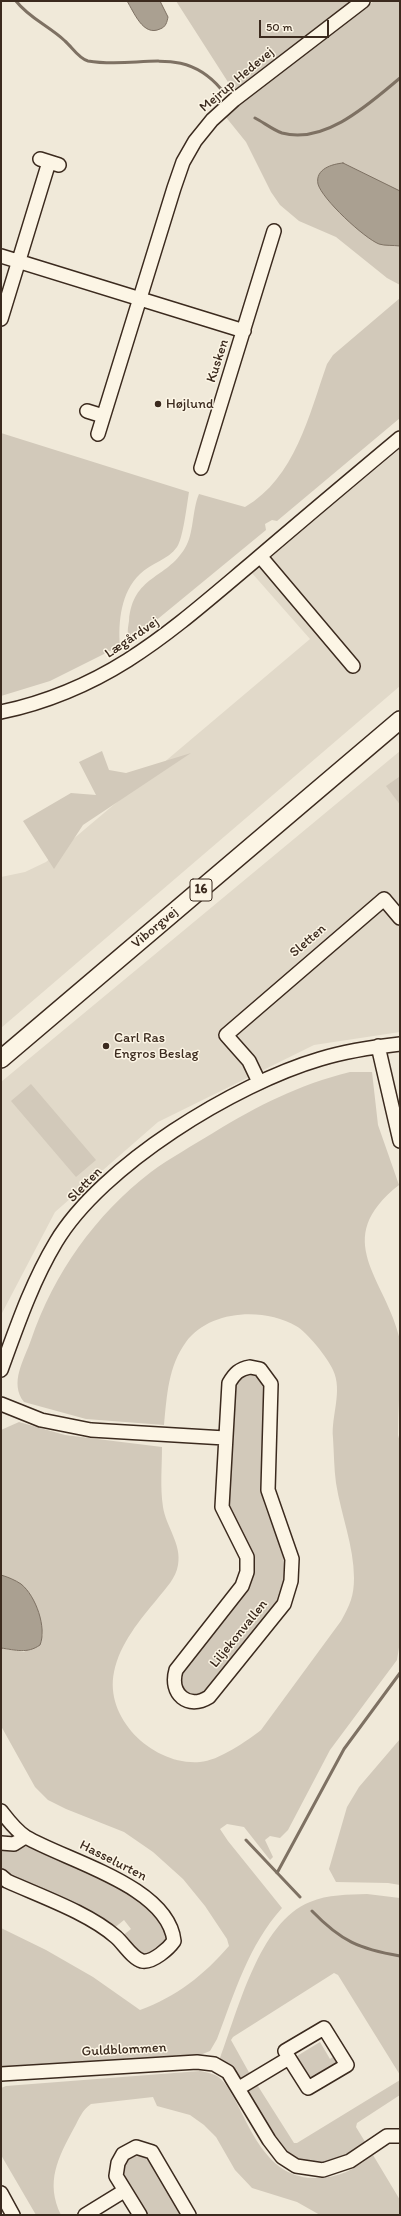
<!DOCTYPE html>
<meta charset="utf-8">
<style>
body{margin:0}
#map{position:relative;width:401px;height:2216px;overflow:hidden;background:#f0e9d9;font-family:Itim,sans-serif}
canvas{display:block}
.frame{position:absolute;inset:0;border:2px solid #3b2a1e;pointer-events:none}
.scale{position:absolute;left:259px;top:20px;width:70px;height:18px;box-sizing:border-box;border:2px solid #3b2a1e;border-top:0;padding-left:5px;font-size:12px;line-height:14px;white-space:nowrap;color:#3b2a1e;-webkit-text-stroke:3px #fcf5e5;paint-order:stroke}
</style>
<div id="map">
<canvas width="401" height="2216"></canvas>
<div class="frame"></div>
<div class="scale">50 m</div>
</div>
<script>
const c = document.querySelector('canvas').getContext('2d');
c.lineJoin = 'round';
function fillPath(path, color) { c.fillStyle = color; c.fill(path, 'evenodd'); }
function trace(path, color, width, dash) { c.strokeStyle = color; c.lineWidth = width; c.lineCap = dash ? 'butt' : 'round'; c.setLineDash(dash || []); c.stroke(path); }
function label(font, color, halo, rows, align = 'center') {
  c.font = font + ' Itim,sans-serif'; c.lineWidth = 3; c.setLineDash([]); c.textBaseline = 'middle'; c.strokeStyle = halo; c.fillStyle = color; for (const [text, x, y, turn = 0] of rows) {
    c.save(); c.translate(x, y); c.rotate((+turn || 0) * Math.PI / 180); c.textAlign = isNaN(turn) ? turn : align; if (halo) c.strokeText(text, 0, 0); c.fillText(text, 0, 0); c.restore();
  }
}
fillPath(new Path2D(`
 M400,449v237l-399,342v-151l24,-5 21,-10 264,-223 -59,-67z
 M400,751v25l-13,10 13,19v227l-86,13 -156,77 -103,90 -54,103v-233z`), '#e1d9c9');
fillPath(new Path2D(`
 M176,1h180l-121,92z
 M374,1h26v284l-13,-7 -51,-41 -37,-16 -19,-16 -9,-13 -25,-50 -21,-26z
 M400,298v120l-123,103 -5,-1 -7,4 1,6 -135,111c-5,-6 -3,-13 -2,-20 4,-46 37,-41 56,-73 9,-14 7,-38 14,-54l46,13c50,-29 64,-92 82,-143l6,-9z
 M1,433l188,59c-2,12 -6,47 -12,55 -9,13 -26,16 -37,27 -19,18 -22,48 -20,72l-70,35 -49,15z
 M102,751l7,19 17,3 65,-20 -108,72 -29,44 -31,-48 48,-28 25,2 -17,-33z
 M400,776v29l-14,-19z
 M350,1072h22l6,53 21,60c-70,55 -13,93 1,155 1,8 0,17 0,25 0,23 -2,47 -2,70l2,7v199l-3,19 -67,90 -42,80 -8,8 -10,-2 -5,4 8,17 -3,3 -26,-33 -17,-3 -7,5 8,12 54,67c-34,38 -47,84 -65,131l-7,12 -10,4v4l-199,9v-140l45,22 47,27 47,33c36,-13 64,-35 89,-64l-2,-7 -22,-33 -22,-27 -30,-27 -29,-20 -58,-23 -18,-9 -13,-13 -34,-61v-78l23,4 19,-17c-5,-27 -14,-51 -42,-60v-145l18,-8 46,13 97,12c0,20 -2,40 1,60 3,20 19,37 15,58 -2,13 -12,23 -20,33 -18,22 -38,45 -44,74 -10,48 41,94 86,90 18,-1 47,-21 61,-32l80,-109c9,-16 13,-25 13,-43 0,-32 -13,-63 -18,-95 -2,-14 -2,-30 -3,-45 -2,-22 10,-47 0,-68 -5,-12 -26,-38 -37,-44 -32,-19 -87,-16 -110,16 -18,25 -19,53 -22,83l-78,-6 -62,-17c-15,-19 0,-42 7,-62 23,-67 64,-125 120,-168 19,-14 41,-26 62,-39 46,-28 85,-48 137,-61z
 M31,1084l65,76 -20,17 -65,-76z
 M243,1373l14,1 8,12 -4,104c8,43 36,64 17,110l-72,93 -14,4 -10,-5 -2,-21 70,-96 -22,-65 4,-119z
 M400,1739v146l-12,-2 -52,-1 -7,-13 18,-62 12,-20z
 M28,1842l86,40 37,27 19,28 -10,14 -17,5 -22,-19 10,-8 -7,-9 -11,9 -112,-57v-26z
 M367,1894l33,4v177l-62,-100 -4,-2 -101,64 -2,3 20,36 -7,5 -6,-2 -18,-16v-5c18,-47 39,-136 90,-156 18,-8 38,-7 57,-8z
 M320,2042l10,17 4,-3 3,5 -2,6 -23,14 -6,-1v-7l-8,-14 -4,2 -1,-10 4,5z
 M200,2071c5,1 11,2 15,4 9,4 14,15 19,23 18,34 34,78 78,80 25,1 42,-8 61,-23l27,45v15h-80l-23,-13 -45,-14 -17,-18 -19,-33 -12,-12 -14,-10 -33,-9 -4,-9 -62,7c-9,6 -12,15 -17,24 -16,30 -29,54 -13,87h-25l-35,-60v-67l5,-2z
 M400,2080v15l-43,28 -1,4 11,18 -20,12 -20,8h-18l-26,-11 -37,-63 10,-8 38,60h3z
 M135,2154l13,5 36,56h-41l-21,-34v-21z`), '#d2c9ba');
const water = new Path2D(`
 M127,1h33l8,16c-1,5 -2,10 -8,12 -17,8 -26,-17 -33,-28z
 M343,163l57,28v55c-7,-1 -15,0 -21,-2 -15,-6 -57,-45 -61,-60 -3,-15 14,-20 25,-21z
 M1,1575c7,2 14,5 20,9 15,12 26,44 19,61 -13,9 -24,5 -39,3z`);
fillPath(water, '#aaa091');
trace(water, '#7e7163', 1);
trace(new Path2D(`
 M16,1c13,17 33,25 49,40 7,6 14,18 23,20 51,9 94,-18 133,28
 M255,118c8,4 18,12 27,15 43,12 88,-30 118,-55
 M246,1840l54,57
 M277,1873l67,-124 56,-76
 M312,1911c29,30 47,38 88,45`), '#7e7163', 3);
const minor = new Path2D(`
 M40,159l19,6
 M1,256l243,75
 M1,319l48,-157
 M87,411l16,5
 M98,434l76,-246 9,-26 12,-21 17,-21 22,-20 129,-99
 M201,468l73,-237
 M260,556l93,110
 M1,712c108,-23 170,-81 251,-149 49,-42 99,-84 148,-125
 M378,1046l22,95
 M259,1082l-10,-21 -23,-26 158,-136 16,19
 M250,1367l10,2 11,15 -3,106 24,69 -1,22 -7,23 -75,93c-21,13 -40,-3 -33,-27l66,-84 5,-14v-15l-25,-50 7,-124c6,-10 10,-14 21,-16z
 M1,1370c16,-44 31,-88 55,-128 46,-77 179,-158 264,-183 26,-8 53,-12 80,-15
 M1,1404l40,16 50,10 134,8
 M1,1811c7,9 15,20 25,26 41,24 142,49 148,104 -5,7 -21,22 -32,20 -10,-3 -18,-17 -26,-24 -27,-24 -76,-41 -109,-56l-6,-5
 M1,1843l13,1 11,-7
 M1,2074l196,-12 17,2 14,8 41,68 13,17 14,9 27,4 27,-9 37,-25h13
 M239,2088l50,-30 19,30 39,-23 -23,-37 -39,23 4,7
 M1,2193l12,22
 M85,2215l39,-24
 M140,2215l-24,-39 2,-13 5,-9 13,-7 16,5 37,63`);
const major = new Path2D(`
 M1,1059l399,-339`);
trace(minor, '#3b2a1e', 16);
trace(major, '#3b2a1e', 20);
trace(minor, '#fcf5e5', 13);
trace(major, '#fcf5e5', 17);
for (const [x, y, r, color] of [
 [158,404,4,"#3b2a1e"],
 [106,1046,4,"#3b2a1e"]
]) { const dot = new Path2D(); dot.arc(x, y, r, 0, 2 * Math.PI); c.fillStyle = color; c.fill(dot); trace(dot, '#fcf5e5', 1.5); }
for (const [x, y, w] of [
 [201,890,22]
]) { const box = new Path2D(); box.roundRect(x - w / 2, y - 11, w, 22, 3); c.fillStyle = '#fcf5e5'; c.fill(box); trace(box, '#3b2a1e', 1); }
label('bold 13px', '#3b2a1e', null, [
 ["16",201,890]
]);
label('14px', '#3b2a1e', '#fcf5e5', [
 ["Mejrup Hedevej",237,80,-40],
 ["Kusken",218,361,-72],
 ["Lægårdvej",132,638,-34],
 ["Viborgvej",155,928,-40],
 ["Sletten",308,941,-41],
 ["Sletten",85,1185,-46],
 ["Liljekonvallen",239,1634,-51],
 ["Hasselurten",113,1861,27],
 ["Guldblommen",124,2050,-3]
]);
label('14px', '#3b2a1e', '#fcf5e5', [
 ["Højlund",166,404],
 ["Carl Ras",114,1038],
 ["Engros Beslag",114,1054]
], 'left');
</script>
